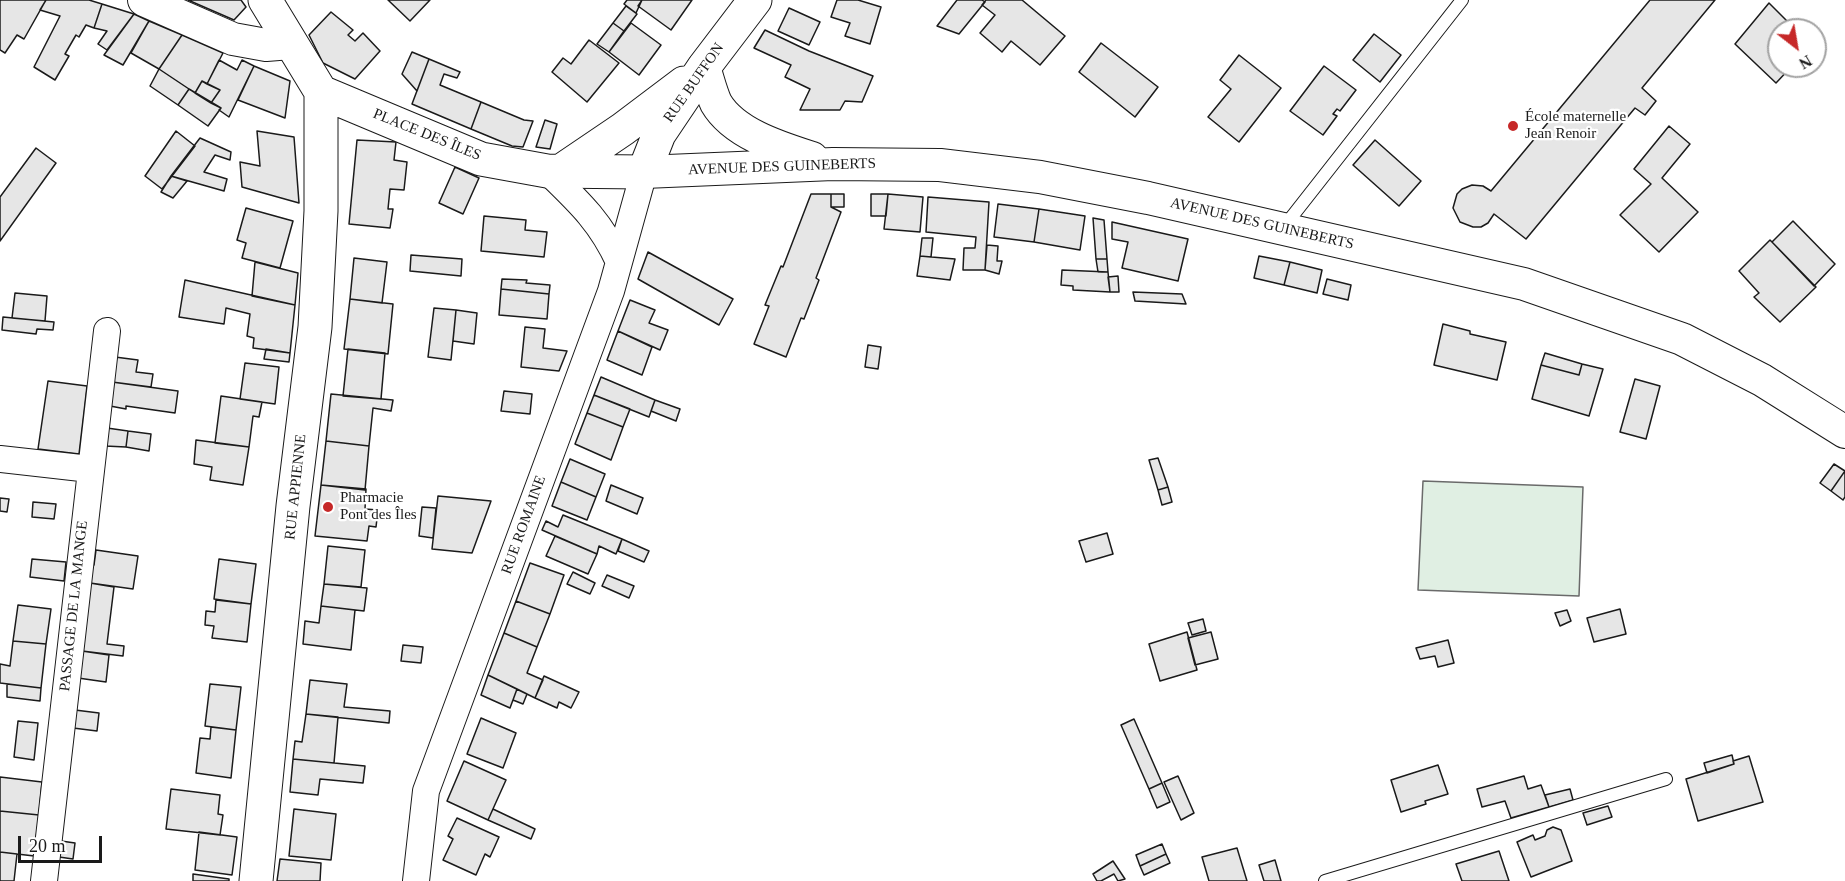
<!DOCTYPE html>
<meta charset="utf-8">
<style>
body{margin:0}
#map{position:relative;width:1845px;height:881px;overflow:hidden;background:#fff;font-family:Georgia,serif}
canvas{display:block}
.north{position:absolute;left:1767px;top:18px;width:60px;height:60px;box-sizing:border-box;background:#fff;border:2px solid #a3a3a3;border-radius:50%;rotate:149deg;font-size:16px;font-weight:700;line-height:24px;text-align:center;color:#1a1a1a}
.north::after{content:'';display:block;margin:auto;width:21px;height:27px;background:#c62828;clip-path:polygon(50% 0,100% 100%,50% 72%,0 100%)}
.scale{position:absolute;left:18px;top:836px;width:84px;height:27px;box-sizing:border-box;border:3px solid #1a1a1a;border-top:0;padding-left:8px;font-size:18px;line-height:21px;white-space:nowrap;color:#1a1a1a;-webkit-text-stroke:4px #fff;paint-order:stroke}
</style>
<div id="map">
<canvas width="1845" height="881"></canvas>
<div class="north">N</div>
<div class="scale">20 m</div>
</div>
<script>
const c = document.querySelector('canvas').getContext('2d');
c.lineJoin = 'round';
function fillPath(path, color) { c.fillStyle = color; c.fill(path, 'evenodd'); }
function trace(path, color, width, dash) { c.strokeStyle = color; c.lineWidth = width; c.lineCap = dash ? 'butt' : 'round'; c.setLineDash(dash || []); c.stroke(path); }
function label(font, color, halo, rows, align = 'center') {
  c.font = font + ' Georgia,serif'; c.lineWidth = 4.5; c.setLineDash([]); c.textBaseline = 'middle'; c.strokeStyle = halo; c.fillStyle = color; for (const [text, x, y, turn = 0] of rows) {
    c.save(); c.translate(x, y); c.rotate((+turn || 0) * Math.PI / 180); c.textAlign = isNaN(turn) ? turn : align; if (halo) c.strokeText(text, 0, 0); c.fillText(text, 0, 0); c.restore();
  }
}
const green = new Path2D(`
 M1423,481l160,6 -4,109 -161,-6z`);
fillPath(green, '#e0efe3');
trace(green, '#6a6a6a', 1.5);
const building = new Path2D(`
 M0,0h46l-22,39 -7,-4 -12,18 -5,-3z
 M46,0h43l13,4 -8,24 -8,-3 -7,12 -3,-2 -11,19 4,2 -14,24 -21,-13 26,-51 -20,-6z
 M188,0h53l5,7 -12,13z
 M388,0h42l-20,21z
 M627,0h15l-6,13 -12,-9z
 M642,0h50l-21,30 -33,-24z
 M837,0h21l23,7 -11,37 -25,-8 5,-13 -19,-6z
 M957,0h25l3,2 -26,32 -22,-8z
 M986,0h36l43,36 -25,29 -29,-24 -9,11 -22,-19 15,-18 -13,-10z
 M1650,0h65l-73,88 14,13 -11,14 -10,-7 -109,131 -32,-25 -6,9 -7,4h-8l-13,-5 -7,-14 4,-14 5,-5 10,-4 11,1 8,5z
 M1769,3l27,27h-17v36h13l-16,17 -41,-39z
 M102,4l32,10 -27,36 -9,-6 9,-13 -13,-3z
 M626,6l11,8 -13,17 -11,-8z
 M789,8l31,14 -11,23 -31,-14z
 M331,12l22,18 -5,5 7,6 8,-8 17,18 -25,28 -32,-16 -14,-28z
 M134,14l15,7 -26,44 -19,-10z
 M149,21l33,14 -23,34 -28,-16z
 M613,23l11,8 -15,21 -12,-8z
 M631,23l30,22 -22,30 -30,-23z
 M765,30l44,21 64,25 -11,26 -17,-1 -5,9h-40l10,-21 -25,-12 6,-12 -37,-17z
 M1374,34l27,21 -21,27 -27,-22z
 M182,35l41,18 -16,31 -5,-3 -7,12 -36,-24z
 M589,40l30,23 -32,39 -35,-30 11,-14 8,6z
 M1101,43l57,44 -23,30 -56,-45z
 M412,52l17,7 -12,32 -15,-17z
 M1239,55l42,33 -42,54 -31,-25 23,-28 -11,-9z
 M429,59l31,13 -3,6 -13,-4 -4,11 41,17 -10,27 -59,-25z
 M219,60l18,10 5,-10 12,6 -25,51 -10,-7 2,-2 -10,-5 9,-13 -13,-6z
 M254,66l36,15 -5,37 -47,-18z
 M1324,66l32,24 -16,21 -3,-2 -4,5 4,2 -14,19 -33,-24z
 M159,69l30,20 -11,16 -28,-19z
 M202,81l18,9 -9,13 -16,-10z
 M189,89l32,19 -13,18 -30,-21z
 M481,102l43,18 9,1 -10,26 -11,-1 -41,-17z
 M545,120l12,4 -7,25 -14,-2z
 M1669,126l21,18 -28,34 36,34 -39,40 -39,-37 31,-31 -17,-15z
 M176,131l19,15 -33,43 -17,-13z
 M257,131l37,6 5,66 -57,-16 -2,-25 20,4z
 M200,138l31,14 -1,8 -15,-5 -11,17 23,7 -3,12 -53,-15z
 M357,140l39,2 -2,18 13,2 -3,28 -14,-1 -2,20h5l-3,19 -41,-4z
 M1375,140l46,41 -22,25 -46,-41z
 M36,148l20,15 -56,78v-44z
 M455,167l24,11 -16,36 -24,-11z
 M171,176l16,5 -14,17 -12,-6z
 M811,194h20v13l10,5 -25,66 3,2 -15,39 -3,-1 -15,39 -32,-13 15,-38 -4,-1 16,-39 2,1z
 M831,194h13v13h-13z
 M871,194h17l-2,22h-15z
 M888,194l35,3 -3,35 -36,-3z
 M928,197l61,5 -4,68h-22l1,-22h11l1,-11 -50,-5z
 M998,204l41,5 -5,33 -40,-5z
 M246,208l47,13 -13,47 -38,-10 4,-15 -9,-3z
 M1039,209l46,7 -5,34 -46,-8z
 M484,216l42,4 -1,10 22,2 -3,25 -63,-6z
 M1093,218l11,2 3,39h-11z
 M1793,221l42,43 -21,22 -42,-44z
 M1112,222l76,17 -10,42 -56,-13 6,-26 -16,-3z
 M922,238h11l-2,19 -11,-1z
 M1770,240l46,47 -36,35 -26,-25 5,-4 -20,-22z
 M987,245l11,1 -1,15h5l-3,13 -14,-4z
 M648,252l85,47 -14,26 -81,-46z
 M411,255l51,4 -1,17 -51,-5z
 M920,256l35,3 -5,21 -33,-4z
 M1259,256l31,6 -6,23 -30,-7z
 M354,258l33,4 -5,41 -32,-4z
 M1096,259h11l1,13h-10z
 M255,262l43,11 -3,32 -43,-9z
 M1290,262l32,8 -5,23 -33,-8z
 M1062,270l46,2 2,20 -37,-2v-4l-12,-1z
 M1118,276l1,16h-9l-2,-15z
 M502,279l25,1 -1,3 24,2 -1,9 -48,-5z
 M1327,279l24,6 -3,15 -25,-6z
 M185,280l110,25 -5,48 -37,-5 1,-10 -7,-2 3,-22 -24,-6 -2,16 -45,-7z
 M501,289l48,5 -2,25 -48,-4z
 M1133,292l49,2 4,10 -51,-3z
 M15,293l32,3 -2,25 -33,-3z
 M350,299l43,5 -5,50 -44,-5z
 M630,300l25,10 -6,13 19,7 -8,20 -42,-19z
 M434,308l22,2 -5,50 -23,-3z
 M456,310l21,3 -3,31 -21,-3z
 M3,317l51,5 -1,8 -16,-1 -1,5 -34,-4z
 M1443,324l27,7v3l36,8 -9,38 -63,-15z
 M525,327l20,2 -2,19 24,3 -8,20 -38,-4z
 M618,331l34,16 -10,28 -35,-15z
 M868,345l13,2 -3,22 -13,-2z
 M266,349l24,4 -1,9 -25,-3z
 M348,349l37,4 -4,46 -38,-3z
 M1545,353l37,11 -3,11 -38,-10z
 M115,357l23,3 -2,12 17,2 -2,13 -39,-5z
 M245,363l34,4 -4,37 -35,-5z
 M1582,364l21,5 -14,47 -57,-17 9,-34 38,10z
 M601,377l54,23 -6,17 -55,-22z
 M1635,379l25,7 -14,53 -26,-7z
 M48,381l39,5 -8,68 -41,-5z
 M112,382l66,9 -3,22 -49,-7v3l-16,-3z
 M504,391l28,3 -2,20 -29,-3z
 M331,394l62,6 -2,11 -18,-3 -4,38 -43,-5z
 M594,395l36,14 -7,18 -36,-14z
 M221,396l41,6 -3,15 -6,-1 -4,31 -34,-4z
 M655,400l25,9 -4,12 -25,-10z
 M587,413l36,14 -12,33 -36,-16z
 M107,428l21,3 -2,16 -21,-1z
 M128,431l23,3 -2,17 -23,-4z
 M196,440l53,7 -6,38 -33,-5 2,-13 -18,-3z
 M326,441l43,5 -4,44 -44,-5z
 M1158,458l10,29 -10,3 -9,-30z
 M570,459l35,15 -9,23 -35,-15z
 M1834,464l11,7 -14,20 -11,-8z
 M1845,471v26l-2,3 -12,-9z
 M561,482l35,15 -9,23 -35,-14z
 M321,485l45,4 -1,20 13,1 -2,17 -7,-1 -2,15 -52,-5z
 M611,485l32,13 -6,16 -31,-13z
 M1168,487l4,15 -10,3 -4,-15z
 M438,496l53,5 -19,52 -40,-4z
 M0,498l9,1 -2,13 -7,-1z
 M33,502l23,2 -2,15 -22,-2z
 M422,507l14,1 -3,30 -14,-2z
 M563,515l59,24 -6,15 -17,-8 -2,8 -55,-24 4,-9 12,6z
 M1107,533l6,21 -27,8 -7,-21z
 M555,536l42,18 -9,20 -42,-18z
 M622,539l27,12 -5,11 -26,-11z
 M328,546l37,4 -4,37 -37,-3z
 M96,550l42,6 -5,33 -43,-6 1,-17 3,-1z
 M32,559l34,3 -2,19 -34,-4z
 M219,559l37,5 -5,40 -37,-5z
 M530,563l34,12 -14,39 -34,-13z
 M573,572l22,11 -5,11 -23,-10z
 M607,575l27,11 -5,12 -27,-12z
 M90,583l24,4 -7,57 17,2 -1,10 -41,-5z
 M324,584l43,4 -3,23 -43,-5z
 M216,600l35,4 -4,38 -35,-4 2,-12 -9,-1 1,-14 9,1z
 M516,601l34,13 -13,33 -33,-14z
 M18,605l33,4 -5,35 -33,-3z
 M321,606l34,4 -4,40 -48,-6 2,-23 14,2z
 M1620,609l6,25 -32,8 -7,-24z
 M1567,610l4,11 -11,5 -5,-13z
 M1203,619l3,12 -14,4 -4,-12z
 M1187,632l10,38 -37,11 -11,-37z
 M1211,632l7,27 -23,6 -7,-27z
 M504,633l33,14 -10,26 16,7 -8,18 -47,-23z
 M1448,640l6,23 -16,4 -3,-11 -15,3 -4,-11z
 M13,641l33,3 -5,44 -41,-5v-19l10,2z
 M403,645l20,2 -2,16 -20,-2z
 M82,651l27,4 -3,27 -28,-4z
 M488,675l29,14 -7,19 -29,-13z
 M544,676l35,16 -8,16 -12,-6 -2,6 -22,-10z
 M310,680l37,4 -3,23 46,4 -1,12 -83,-9z
 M7,684l34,4 -1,13 -33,-4z
 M210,684l31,3 -5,43 -31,-4z
 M517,689l10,5 -4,10 -10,-4z
 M75,710l24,3 -2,18 -24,-3z
 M306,714l32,3 -4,46 -41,-4 2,-18 7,1z
 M481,718l35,15 -13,35 -36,-14z
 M1134,719l28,64 -13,6 -28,-64z
 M18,721l20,2 -4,37 -20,-3z
 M211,727l25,3 -5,48 -35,-5 4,-35 10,1z
 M1732,755l2,9 -27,9 -3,-10z
 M1749,756l14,46 -65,19 -12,-42 48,-15 -1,-3z
 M293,759l72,7 -2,17 -43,-4 -2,16 -28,-3z
 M464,761l42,19 -18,40 -41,-19z
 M1438,765l10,29 -23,7 1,3 -25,8 -10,-32z
 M1178,776l16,37 -13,7 -17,-38z
 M1524,776l4,13 13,-4 8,22 -38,11 -6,-17 -23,6 -5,-18z
 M0,777l42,5 -3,33 -39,-4z
 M1162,783l8,19 -13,6 -8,-19z
 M171,789l49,6 -2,19 5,1 -3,20 -54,-6z
 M1570,789l3,11 -24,7 -4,-12z
 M1608,806l4,11 -25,8 -4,-12z
 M294,809l42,5 -5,46 -42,-4z
 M493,809l42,20 -4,10 -43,-19z
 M0,811l39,4 -5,41 -34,-4z
 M457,818l42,19 -9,20 -5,-3 -9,21 -33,-15 10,-21 -5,-3z
 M1553,827l8,3 11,31 -41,16 -14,-35 16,-7 2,5 10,-4 2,-6z
 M199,832l38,5 -5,38 -37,-5z
 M61,841l14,2 -2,16 -14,-2z
 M1162,844l4,10 -26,12 -4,-11z
 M1237,848l10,33h-38l-7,-24z
 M1499,851l10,30h-47l-6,-17z
 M0,852l17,2 -3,27h-14z
 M1166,854l4,9 -26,12 -4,-9z
 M280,859l41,4 -1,18h-43z
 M1275,860l6,21h-17l-5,-16z
 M1113,861l12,18 -7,2 -4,-7 -13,7h-4l-4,-7z
 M193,874l36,5v2h-36z`);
fillPath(building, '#e6e6e6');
trace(building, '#1a1a1a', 1.5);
const service = new Path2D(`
 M1283,228l179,-228
 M1325,881l341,-102`);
const minor = new Path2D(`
 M547,171c31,30 54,51 72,91
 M0,459l90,10
 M44,881l63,-550
 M416,881l10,-90 185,-500 33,-119`);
const tertiary = new Path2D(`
 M144,0l89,39 33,6 25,-2
 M704,67c4,12 7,25 12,36 18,31 65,45 96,55
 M644,172l189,-8 107,1 100,12 108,21 376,86 158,55 80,41 83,52`);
const secondary = new Path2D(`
 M265,0l56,92
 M321,92l160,67 66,12 97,1 15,-38 45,-67 51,-67
 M561,171l62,-42 61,-46
 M256,881l37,-375 22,-179 6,-116v-119`);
trace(service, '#1a1a1a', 14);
trace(minor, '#1a1a1a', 28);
trace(tertiary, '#1a1a1a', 34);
trace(secondary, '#1a1a1a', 35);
trace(service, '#fff', 12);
trace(minor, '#fff', 26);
trace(tertiary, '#fff', 32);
trace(secondary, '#fff', 33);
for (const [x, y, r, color] of [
 [1513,126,6,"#c62828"],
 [328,507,6,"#c62828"]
]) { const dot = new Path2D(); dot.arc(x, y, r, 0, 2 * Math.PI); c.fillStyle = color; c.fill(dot); trace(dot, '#fff', 2); }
label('15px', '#1a1a1a', '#fff', [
 ["RUE BUFFON",694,83,-55],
 ["PLACE DES ÎLES",427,135,22],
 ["AVENUE DES GUINEBERTS",782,167,-2],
 ["AVENUE DES GUINEBERTS",1262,224,13],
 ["RUE APPIENNE",296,487,-84],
 ["RUE ROMAINE",524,525,-70],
 ["PASSAGE DE LA MANGE",74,606,-84]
]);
label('15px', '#1a1a1a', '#fff', [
 ["École maternelle",1525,117],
 ["Jean Renoir",1525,134],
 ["Pharmacie",340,498],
 ["Pont des Îles",340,515]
], 'left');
</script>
